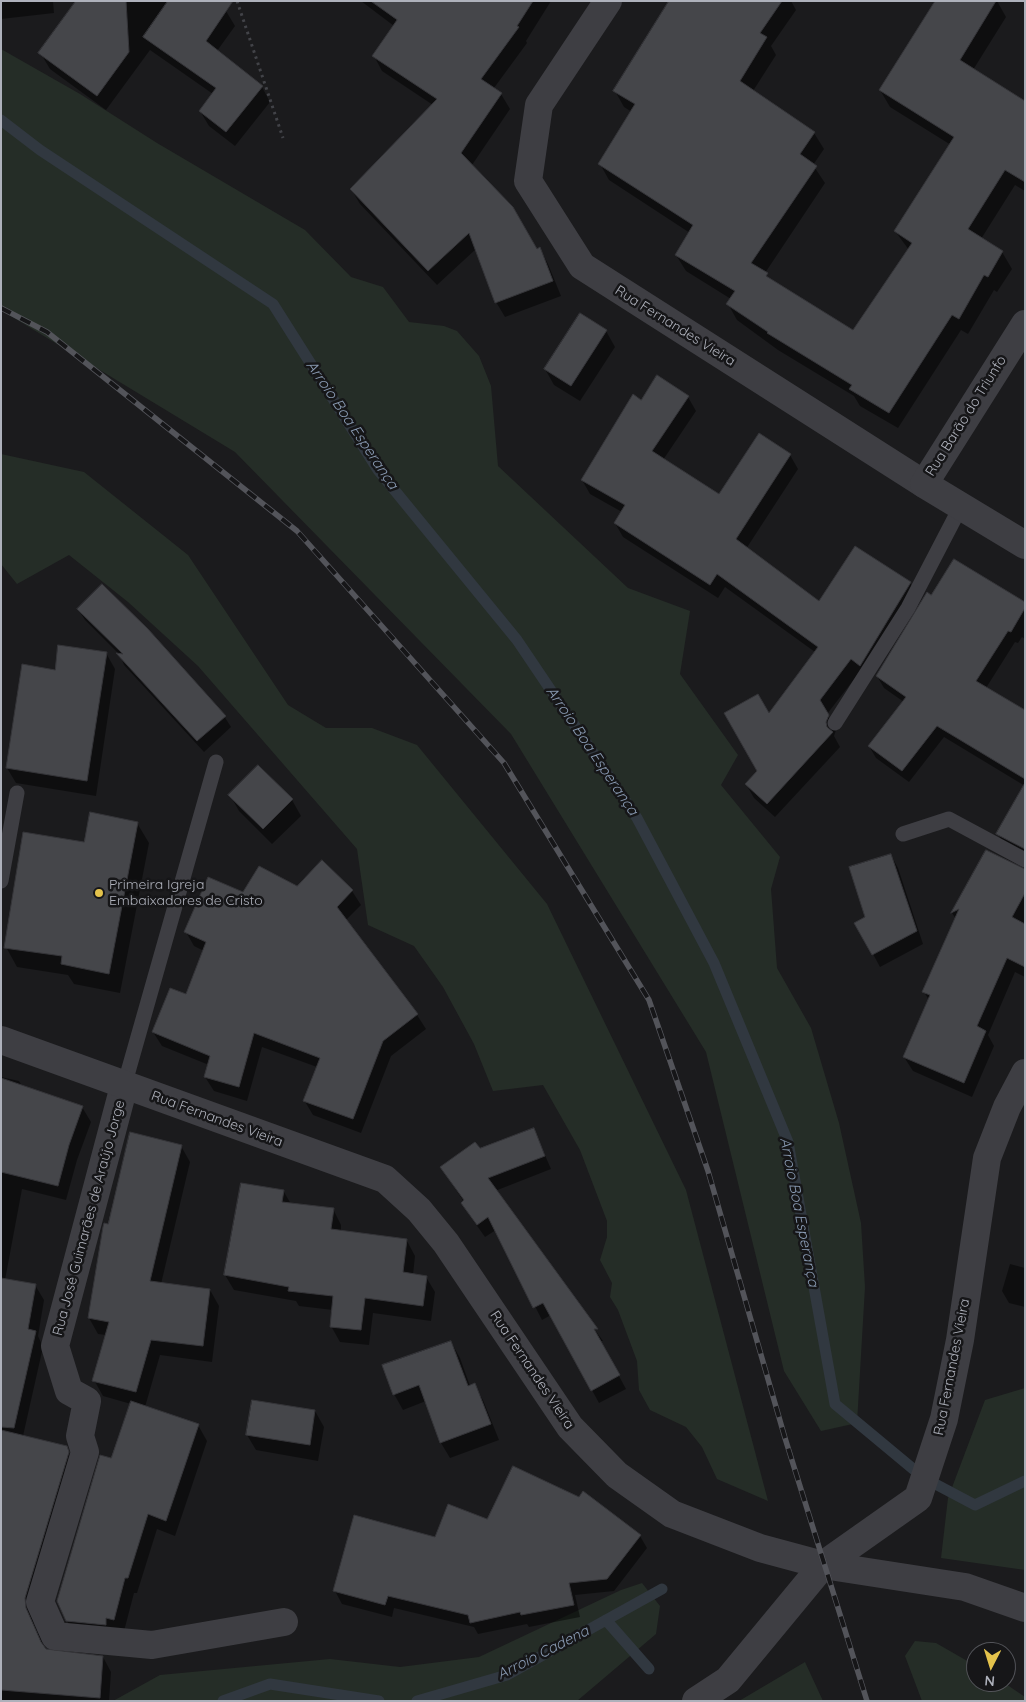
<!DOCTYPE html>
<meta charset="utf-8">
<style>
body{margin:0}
#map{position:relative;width:1026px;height:1702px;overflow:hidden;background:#1b1b1d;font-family:Quicksand,sans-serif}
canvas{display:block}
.frame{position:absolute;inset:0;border:2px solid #aeb1bb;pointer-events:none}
.north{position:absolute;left:966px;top:1642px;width:50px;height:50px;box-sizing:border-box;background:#161618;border:1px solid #535459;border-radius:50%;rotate:185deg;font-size:14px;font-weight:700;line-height:20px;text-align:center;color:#aeb1bb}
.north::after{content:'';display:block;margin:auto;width:18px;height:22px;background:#e4c34c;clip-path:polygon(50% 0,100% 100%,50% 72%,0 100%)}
</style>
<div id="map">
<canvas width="1026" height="1702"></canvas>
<div class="frame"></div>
<div class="north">N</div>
</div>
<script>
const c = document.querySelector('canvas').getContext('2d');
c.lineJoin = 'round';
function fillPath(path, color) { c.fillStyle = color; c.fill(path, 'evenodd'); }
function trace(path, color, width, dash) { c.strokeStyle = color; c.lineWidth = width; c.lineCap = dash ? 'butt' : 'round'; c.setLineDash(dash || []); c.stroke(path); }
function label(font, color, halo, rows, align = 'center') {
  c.font = font + ' Quicksand,sans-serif'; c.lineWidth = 5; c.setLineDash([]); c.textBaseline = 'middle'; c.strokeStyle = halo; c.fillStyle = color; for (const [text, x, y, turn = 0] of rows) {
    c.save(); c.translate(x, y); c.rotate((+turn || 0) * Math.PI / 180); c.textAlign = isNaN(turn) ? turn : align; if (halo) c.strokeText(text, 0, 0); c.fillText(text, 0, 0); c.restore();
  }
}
fillPath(new Path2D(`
 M1,49l79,45 77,49 148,87 46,47 32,10 26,35 35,4 13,5 22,25 12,30 7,80 130,122 62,23 -10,63 58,81 -17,30 59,72 -9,32 6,79 34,60 28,95 22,100 4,64 -8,136 -36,8 -37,-60 -78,-319 -195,-318 -276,-282 -234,-142z
 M1,454l83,18 104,83 100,150 38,23h46l45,17 130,159 139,286 82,311 -51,-22 -15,-32 -16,-20 -36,-17 -11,-20 -2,-29 -19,-51 -8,-13 2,-14 -12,-23 7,-23v-16l-27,-71 -37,-65 -50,6 -19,-47 -31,-57 -29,-41 -46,-21 -11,-76 -159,-183 -70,-64 -59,-47 -52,29 -16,-20z
 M1025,1388v182l-84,-12 7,-60 37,-98z
 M642,1583l18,23 -4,28 -79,67h-464l47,-26 170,-16 70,8 79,-10 142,-67z
 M915,1641l21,2 40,23v16h27l22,15v4h-103l-17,-45z
 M805,1662l18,39h-84z`), '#252d27');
fillPath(new Path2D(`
 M1,1h52l1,12 -53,6z
 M78,1h135l13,10 9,15 -18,25 45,36 8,15 -35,44 -26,-20 -9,-15 13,-17 -63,-44 -44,60 -56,-41 -9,-15z
 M361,1h190l-25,40 1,2 -33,45 7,6 9,15 -38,56 64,85 4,-1 8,15 13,32 -56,21 -9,-15 -20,-53 -39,36 -77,-81 -9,-15 82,-84 -51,-34 -8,-15 20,-30z
 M671,1h120l5,9 -25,36 5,9 -23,36 61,42 10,16 -11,16 12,18 -60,90 5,8 84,50 55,-81 -14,-19 56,-86 -61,-38 -10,-17 54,-86 -1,-3h64l9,16 -33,53 52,32v89l-10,-6 -34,54 21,13 10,17 -15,23 -3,-2 -26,44 -7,-4 -63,98 -38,-22 -6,-10 -76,-46 -41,-30 -9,-16 3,-5 -45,-28 -10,-16 14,-22 -81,-53 -9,-16 32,-52 -8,-5 -9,-16z
 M581,314l25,17 9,16 -35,54 -26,-16 -9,-16z
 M688,397l8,14 -33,49 57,36 70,-41 8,14 -52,80 73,54 91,-20 8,14 -91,117 9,16 -2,6 6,11 -65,70 -21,-19 -8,-14 12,-13 11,-56 46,-63 -90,-65 -7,11 -95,-61 -8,-14 7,-11 -32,-18 -8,-14 59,-78z
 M932,597l93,6v36l-3,-2 -4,6 -3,-1 -29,46 39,24v145l-20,-11 -7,-12 27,-48 -81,-49 -35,45 -33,-24 -7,-12 35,-44 -20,-14 -7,-12z
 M78,609l146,107 7,11 -27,25 -80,-87 -4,-10 -35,-35z
 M106,653l9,16 -19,127 -80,-13 -9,-15 49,-97z
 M230,795l62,5 9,16 -29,28 -33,-33z
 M137,823l12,20 -29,150 -46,-9 -6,-9 -51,-8 -11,-20 79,-104z
 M987,851l38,19v107l-10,-5 -27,63 6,11 -22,51 -59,-26 -9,-14 25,-57 -5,-8 32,-73 -4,-6z
 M891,855l7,13 25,76 -43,23 -7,-13 -6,-36z
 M297,888l55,3 9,14 -16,16 72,94 9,14 -35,27 -30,77 -48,-18 -9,-15 13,-33 -55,-20 -15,54 -33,-10 -9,-14 4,-12 -47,-19 -9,-14 33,-36 18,-45 -10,-5 -8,-14 58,-38z
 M1,1077l18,4 3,5 60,21 9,15 -14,38 -11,40 -44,-11 -17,91 30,5 9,15 -6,36 5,11 -20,89 43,12 9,15 -42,150 1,11 12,26 57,7 8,15 -2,29h-108z
 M534,1130l17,39 -56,22 108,150h-3l26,48 -27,14 -48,-88 -9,5 -46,-90 -11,7 -15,-21 -8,-13 2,-1 -23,-35z
 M181,1146l9,16 -29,122 49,6 9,16 -7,56 -52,-7 -15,52 53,18 9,16 -32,95 -18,-7 -20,64h-3l-11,42 -47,2 -9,-16 45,-162 19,-55 -28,-8 -9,-16 12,-45 -8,-1 -9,-16 20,-93z
 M284,1192l7,12 42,5 8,16v7l66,9 8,15 -2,19 13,2 9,15 -4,29 -58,-8 -4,32 -29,-3 -9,-16 2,-16 -34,-4 -3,-5 -62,-11 -9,-15z
 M1010,1264l15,4v39l-16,-4 -7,-12z
 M451,1342l9,16 10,28 4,-1 9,15 16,40 -49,18 -9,-15 -15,-42 -23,9 -9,-16z
 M315,1411l9,16 -6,34 -62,-11 -9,-15z
 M487,1520l153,16 7,12 -33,43 -39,4 5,22 -51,10 -2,-3 -49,10 -4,-7 -80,-19 -2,9 -50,-13 -7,-13 101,-52z`), '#0007');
trace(new Path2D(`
 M1,120l39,30 233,154 105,166 139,170 120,178 77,145 74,179 47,262 89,74 51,27 50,-24
 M606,1620l43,49
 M223,1701l47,-17 109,17
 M417,1701l90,-26 155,-86`), '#313840', 11);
const building = new Path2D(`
 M76,1h50l3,51 -32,44 -59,-43z
 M168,1h65l-27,40 57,45 -37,46 -27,-21 17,-23 -73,-51z
 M371,1h162l-16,25 2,1 -38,52 21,14 -41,60 52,54 24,42 3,-2 13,34 -58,22 -26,-70 -41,38 -78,-82 87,-90 -65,-43 25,-36z
 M669,1h113l-22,32 7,4 -27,44 75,51 -15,22 17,12 -66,97 17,10 -2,3 87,54 59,-87 -18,-12 60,-94 -75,-47 56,-89h61l-36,59 65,41v81l-20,-12 -37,59 35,22 -15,26 -4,-2 -25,44 -7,-4 -63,98 -40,-24 3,-4 -85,-52 1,-1 -42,-28 9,-13 -60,-36 18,-30 -95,-61 37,-60 -22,-13z
 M580,313l27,17 -36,56 -27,-17z
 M657,375l32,21 -37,55 67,43 40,-61 32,21 -55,85 83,62 36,-55 56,36 -51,84 -9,-7 -31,41 9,15 -3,7 1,5 6,5 -66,72 -22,-20 12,-13 -33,-58 34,-19 11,19 49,-66 -101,-73 -7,11 -96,-62 11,-18 -44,-25 52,-86 8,6z
 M954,559l71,43v6l-14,24 -3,-1 -32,50 49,29v69l-88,-53 -35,45 -34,-25 38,-49 -30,-21 51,-84 4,3z
 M102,584l46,45 78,87 -29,25 -81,-88 7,1 -46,-45z
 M58,645l49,7 -20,129 -81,-13 16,-104 33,6z
 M258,765l35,34 -30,30 -35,-34z
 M1025,783v66l-29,-15z
 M90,812l48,10 -29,152 -48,-10 1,-8 -58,-8 19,-116 61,10z
 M986,850l39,19v24l-13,24 13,7v43l-18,-9 -30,68 9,5 -22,52 -61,-26 27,-62 -8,-3 37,-83 -8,4z
 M891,854l26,77 -45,24 -18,-32 11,-6 -16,-50z
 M322,860l31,30 -16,17 81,107 -35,27 -30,78 -50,-18 17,-43 -66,-25 -15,54 -35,-10 6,-21 -58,-24 18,-44 16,6 20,-52 -22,-10 24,-55 35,15 16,-26 38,20z
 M1,1078l82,28 -14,39 -11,41 -57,-14z
 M534,1128l11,28 -57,22 110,151h-4l26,46 -29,16 -48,-88 -10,5 -45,-91 -11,8 -16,-22 3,-3 -24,-33 35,-25 5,6z
 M130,1132l52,13 -32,136 60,8 -7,57 -52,-6 -15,52 -44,-11 17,-59 -21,-4 15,-91 1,-4 4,1z
 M241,1183l43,7 -2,12 52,6 -3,21 76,10 -4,33 24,4 -4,30 -58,-8 -4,32 -31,-3 3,-31 -45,-5 1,-4 -65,-12z
 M1,1278l35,6 -8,45 8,2 -22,97 -13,-1z
 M451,1341l17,45 7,-3 16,41 -51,19 -21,-58 -26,10 -11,-30z
 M252,1400l63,10 -5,35 -64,-10z
 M131,1401l68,23 -33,97 -18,-7 -20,64h-3l-11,42 -8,-2v7l-40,-4 -9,-20 43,-146 11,3z
 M1,1430l66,16 2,6 -44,146 1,10 15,34 5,7 57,7 -3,42 -99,-8z
 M513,1466l66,31 4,-6 58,44 -34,44 -38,4 5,22 -53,10 -1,-3 -50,11 -2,-8 -80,-19 -3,9 -52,-14 21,-76 81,22 13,-33 39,15z`);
fillPath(building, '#45464a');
trace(building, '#353539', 1);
trace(new Path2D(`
 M237,1l46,137`), '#424348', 3, [2.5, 4]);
trace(new Path2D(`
 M835,723l73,-115 53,-102
 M903,834l46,-15 76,41
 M1,881l16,-88
 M124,1086l92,-324`), '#3e3e43', 15);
trace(new Path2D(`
 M608,1l-69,104 -11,76 54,85 342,218
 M124,1086l-69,260 14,45 18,10 -7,35 5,16 -45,150 15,34 97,9 132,-23`), '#3e3e43', 28);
trace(new Path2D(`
 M1025,324l-101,160 101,61
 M1,1040l384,139 34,31 27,33 124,184 47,48 55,39 88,34 63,17 142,22 60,21
 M696,1701l32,-21 95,-115 95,-67 26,-79 16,-79 27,-182 20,-51 18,-34`), '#3e3e43', 28);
const rail = new Path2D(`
 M1,308l46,24 250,199 207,232 145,237 59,171 77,267 82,263`);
trace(rail, '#53545a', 5.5);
trace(rail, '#161618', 4, [11]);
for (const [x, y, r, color] of [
 [99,893,5,"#e4c34c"]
]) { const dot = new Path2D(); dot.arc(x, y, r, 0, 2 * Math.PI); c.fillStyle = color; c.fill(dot); trace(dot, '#161618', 2); }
label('14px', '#aeb1bb', '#161618', [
 ["Rua Fernandes Vieira",675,326,32],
 ["Rua Barão do Triunfo",966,416,-58],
 ["Rua Fernandes Vieira",217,1119,20],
 ["Rua José Guimarães de Araújo Jorge",89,1218,-75],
 ["Rua Fernandes Vieira",952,1367,-79],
 ["Rua Fernandes Vieira",532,1370,56]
]);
label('14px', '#aeb1bb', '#161618', [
 ["Primeira Igreja",109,885],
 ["Embaixadores de Cristo",109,901]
], 'left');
label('italic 15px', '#899ab2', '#161618', [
 ["Arroio Boa Esperança",352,425,56],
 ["Arroio Boa Esperança",592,751,56],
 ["Arroio Boa Esperança",799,1212,79],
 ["Arroio Cadena",543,1653,-27]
]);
</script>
